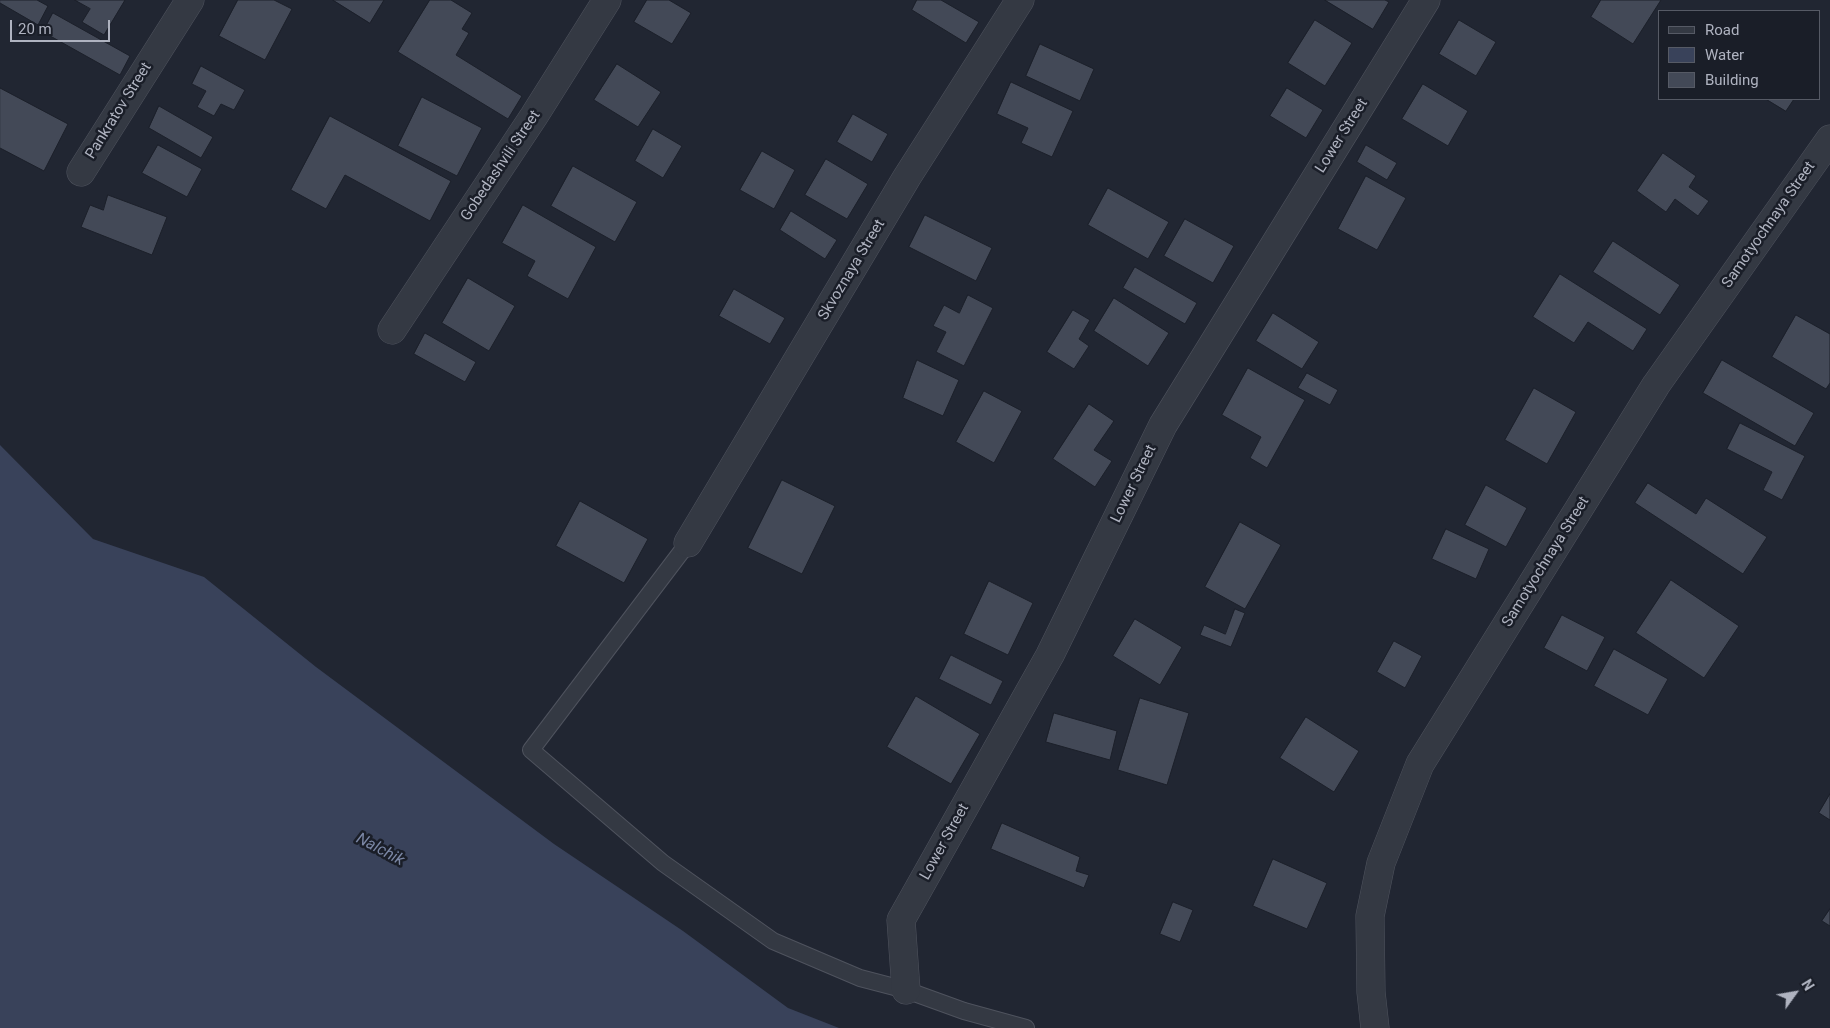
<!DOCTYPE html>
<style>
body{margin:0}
#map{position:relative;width:1830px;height:1028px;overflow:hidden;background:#212632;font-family:Roboto,sans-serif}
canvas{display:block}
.legend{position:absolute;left:1658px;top:10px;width:162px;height:90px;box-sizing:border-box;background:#1a1e28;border:1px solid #565a65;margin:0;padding:6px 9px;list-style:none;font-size:15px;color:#afb3c0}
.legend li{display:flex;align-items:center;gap:10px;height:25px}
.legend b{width:25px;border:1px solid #565a65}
.north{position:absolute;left:1770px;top:968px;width:50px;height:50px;-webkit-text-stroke:4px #1a1e28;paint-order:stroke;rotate:58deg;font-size:14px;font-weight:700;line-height:20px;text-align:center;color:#afb3c0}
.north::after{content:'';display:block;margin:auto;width:18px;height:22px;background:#afb3c0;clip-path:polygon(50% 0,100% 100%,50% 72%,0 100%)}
.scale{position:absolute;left:10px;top:20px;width:100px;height:22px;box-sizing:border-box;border:2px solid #afb3c0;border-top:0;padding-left:6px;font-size:15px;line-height:18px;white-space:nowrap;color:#afb3c0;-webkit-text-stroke:4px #1a1e28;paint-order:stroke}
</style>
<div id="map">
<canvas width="1830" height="1028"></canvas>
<ul class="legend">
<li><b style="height:6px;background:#343943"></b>Road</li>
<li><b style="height:14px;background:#39425a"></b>Water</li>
<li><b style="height:14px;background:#434957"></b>Building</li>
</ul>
<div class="north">N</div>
<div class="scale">20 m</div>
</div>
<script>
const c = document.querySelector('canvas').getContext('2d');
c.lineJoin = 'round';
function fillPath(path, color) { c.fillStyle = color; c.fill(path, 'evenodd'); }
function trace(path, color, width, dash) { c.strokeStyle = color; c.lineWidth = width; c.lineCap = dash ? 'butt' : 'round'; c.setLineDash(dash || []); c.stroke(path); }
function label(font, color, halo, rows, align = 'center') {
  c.font = font + ' Roboto,sans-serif'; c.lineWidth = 5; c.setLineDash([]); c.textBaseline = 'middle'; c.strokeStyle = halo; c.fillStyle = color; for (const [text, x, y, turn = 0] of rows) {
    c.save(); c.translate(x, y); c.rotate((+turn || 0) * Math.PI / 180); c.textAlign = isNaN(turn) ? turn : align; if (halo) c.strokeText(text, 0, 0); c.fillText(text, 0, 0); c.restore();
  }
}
fillPath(new Path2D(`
 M0,445l93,94 111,38 112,90 238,177 129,87 105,77 51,20h-839z`), '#39425a');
const building = new Path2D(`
 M0,0h37l11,6 -10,19 -38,-22z
 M75,0h50l-21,35 -22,-13 8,-13z
 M238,0h36l18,9 -27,51 -46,-24z
 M333,0h51l-14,23z
 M430,0h21l21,13 -10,16 7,4 -13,22 66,41 -14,23 -110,-67z
 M647,0h22l22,13 -19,31 -38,-22z
 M917,0h24l38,22 -13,21 -54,-33z
 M1325,0h60l4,2 -16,27z
 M1601,0h60l-28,44 -42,-27z
 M53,13l77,43 -10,19 -77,-43z
 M1315,20l37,23 -27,43 -37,-23z
 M1459,20l37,22 -20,34 -37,-22z
 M1040,44l54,25 -14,32 -54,-25z
 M617,64l44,28 -23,35 -44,-27z
 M201,66l44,24 -11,20 -13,-6 -7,12 -17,-9 9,-16 -14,-7z
 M1011,82l62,29 -21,46 -31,-14 7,-15 -31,-14z
 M1423,84l45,27 -20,35 -46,-27z
 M0,88l68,36 -24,47 -44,-23z
 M1287,88l36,22 -17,28 -36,-22z
 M422,97l60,31 -25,48 -59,-30z
 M1766,99h28l-8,12z
 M159,106l54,31 -12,21 -52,-30z
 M853,114l35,20 -16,28 -35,-20z
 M330,116l121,65 -21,40 -85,-46 -19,34 -35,-19z
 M653,129l29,17 -19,32 -28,-17z
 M158,145l44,24 -15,28 -45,-24z
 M1366,145l31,18 -10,17 -30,-18z
 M762,151l33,19 -21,39 -34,-19z
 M1663,153l33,23 -7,11 20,14 -11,15 -23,-17 -9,13 -29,-21z
 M826,159l42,25 -21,35 -42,-24z
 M573,166l64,36 -22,40 -64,-36z
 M1366,176l40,22 -29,52 -39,-21z
 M1108,188l61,34 -21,37 -60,-34z
 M108,195l59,22 -15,38 -71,-28 9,-22 13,5z
 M523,205l73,42 -28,52 -41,-23 8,-15 -33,-18z
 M791,211l46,29 -12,19 -45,-29z
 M925,215l67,33 -16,33 -67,-34z
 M1185,219l49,27 -21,37 -49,-27z
 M1613,241l67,44 -20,30 -67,-43z
 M1135,267l62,36 -12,21 -62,-36z
 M1560,274l87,55 -14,22 -45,-29 -14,21 -41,-26z
 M468,278l47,28 -26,45 -47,-28z
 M734,289l51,29 -15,26 -51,-28z
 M968,295l25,13 -29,58 -28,-14 10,-20 -13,-6 11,-21 15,8z
 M1114,298l55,35 -21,33 -54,-35z
 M1073,310l17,10 -11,19 10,7 -15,23 -27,-17z
 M1273,313l46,29 -17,27 -46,-28z
 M1796,315l34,19v49l-4,6 -54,-32z
 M425,333l51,29 -11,20 -51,-28z
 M917,360l42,20 -16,36 -40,-18z
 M1722,360l92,53 -19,33 -92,-53z
 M1248,368l57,32 -38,68 -17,-10 11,-21 -39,-22z
 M1307,373l31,17 -8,15 -32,-17z
 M1534,388l42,24 -29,52 -42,-24z
 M984,391l38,20 -28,52 -38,-21z
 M1089,404l25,17 -20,29 18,11 -17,26 -42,-28z
 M1740,423l65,33 -23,44 -19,-10 9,-18 -45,-23z
 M782,480l53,26 -33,68 -54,-26z
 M1648,483l48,31 10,-16 61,39 -24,37 -108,-71z
 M1486,485l41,23 -21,39 -41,-22z
 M580,501l68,38 -24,44 -68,-37z
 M1240,522l41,23 -36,64 -40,-22z
 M1446,529l43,20 -13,30 -44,-20z
 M1671,580l68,46 -35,52 -68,-45z
 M989,581l44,22 -25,52 -44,-21z
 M1235,609l10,4 -14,34 -31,-12 4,-10 21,9z
 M1562,615l43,22 -18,34 -43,-23z
 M1135,619l47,28 -22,38 -47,-29z
 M1394,641l28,15 -17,32 -28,-16z
 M1614,649l54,30 -20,36 -54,-29z
 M951,655l52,26 -12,24 -52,-26z
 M916,696l64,38 -29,50 -64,-37z
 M1140,698l49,15 -22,72 -49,-15z
 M1054,713l63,18 -7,29 -64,-18z
 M1306,717l53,34 -25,41 -54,-34z
 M1830,794v26l-11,-7z
 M1002,823l78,34 -4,14 13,4 -5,13 -93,-39z
 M1273,859l54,24 -20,46 -54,-23z
 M1173,902l20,8 -13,32 -20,-8z
 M1830,909v17l-8,-5z`);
fillPath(building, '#434957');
trace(building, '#1c202a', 1);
const lane = new Path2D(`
 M688,543l-157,207 132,113 110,78 87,37 46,12 58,21 62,17`);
const street = new Path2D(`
 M81,172l109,-172
 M392,330l142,-214 73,-116
 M688,543l219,-366 113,-177
 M906,990l-5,-70 149,-265 113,-230 263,-425
 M1375,1028l-4,-36 -1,-76 11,-53 39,-99 236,-379 174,-246`);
trace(lane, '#4f535e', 18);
trace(street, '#4f535e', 29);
trace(lane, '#343943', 16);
trace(street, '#343943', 28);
label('15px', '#afb3c0', '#1a1e28', [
 ["Pankratov Street",119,111,-58],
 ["Lower Street",1342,136,-58],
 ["Gobedashvili Street",501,166,-56],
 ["Samotyochnaya Street",1769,225,-55],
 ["Skvoznaya Street",852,270,-59],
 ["Lower Street",1134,484,-64],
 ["Samotyochnaya Street",1546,562,-58],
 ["Lower Street",945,842,-61]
]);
label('italic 16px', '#7b87a5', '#1a1e28', [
 ["Nalchik",380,850,28]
]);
</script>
